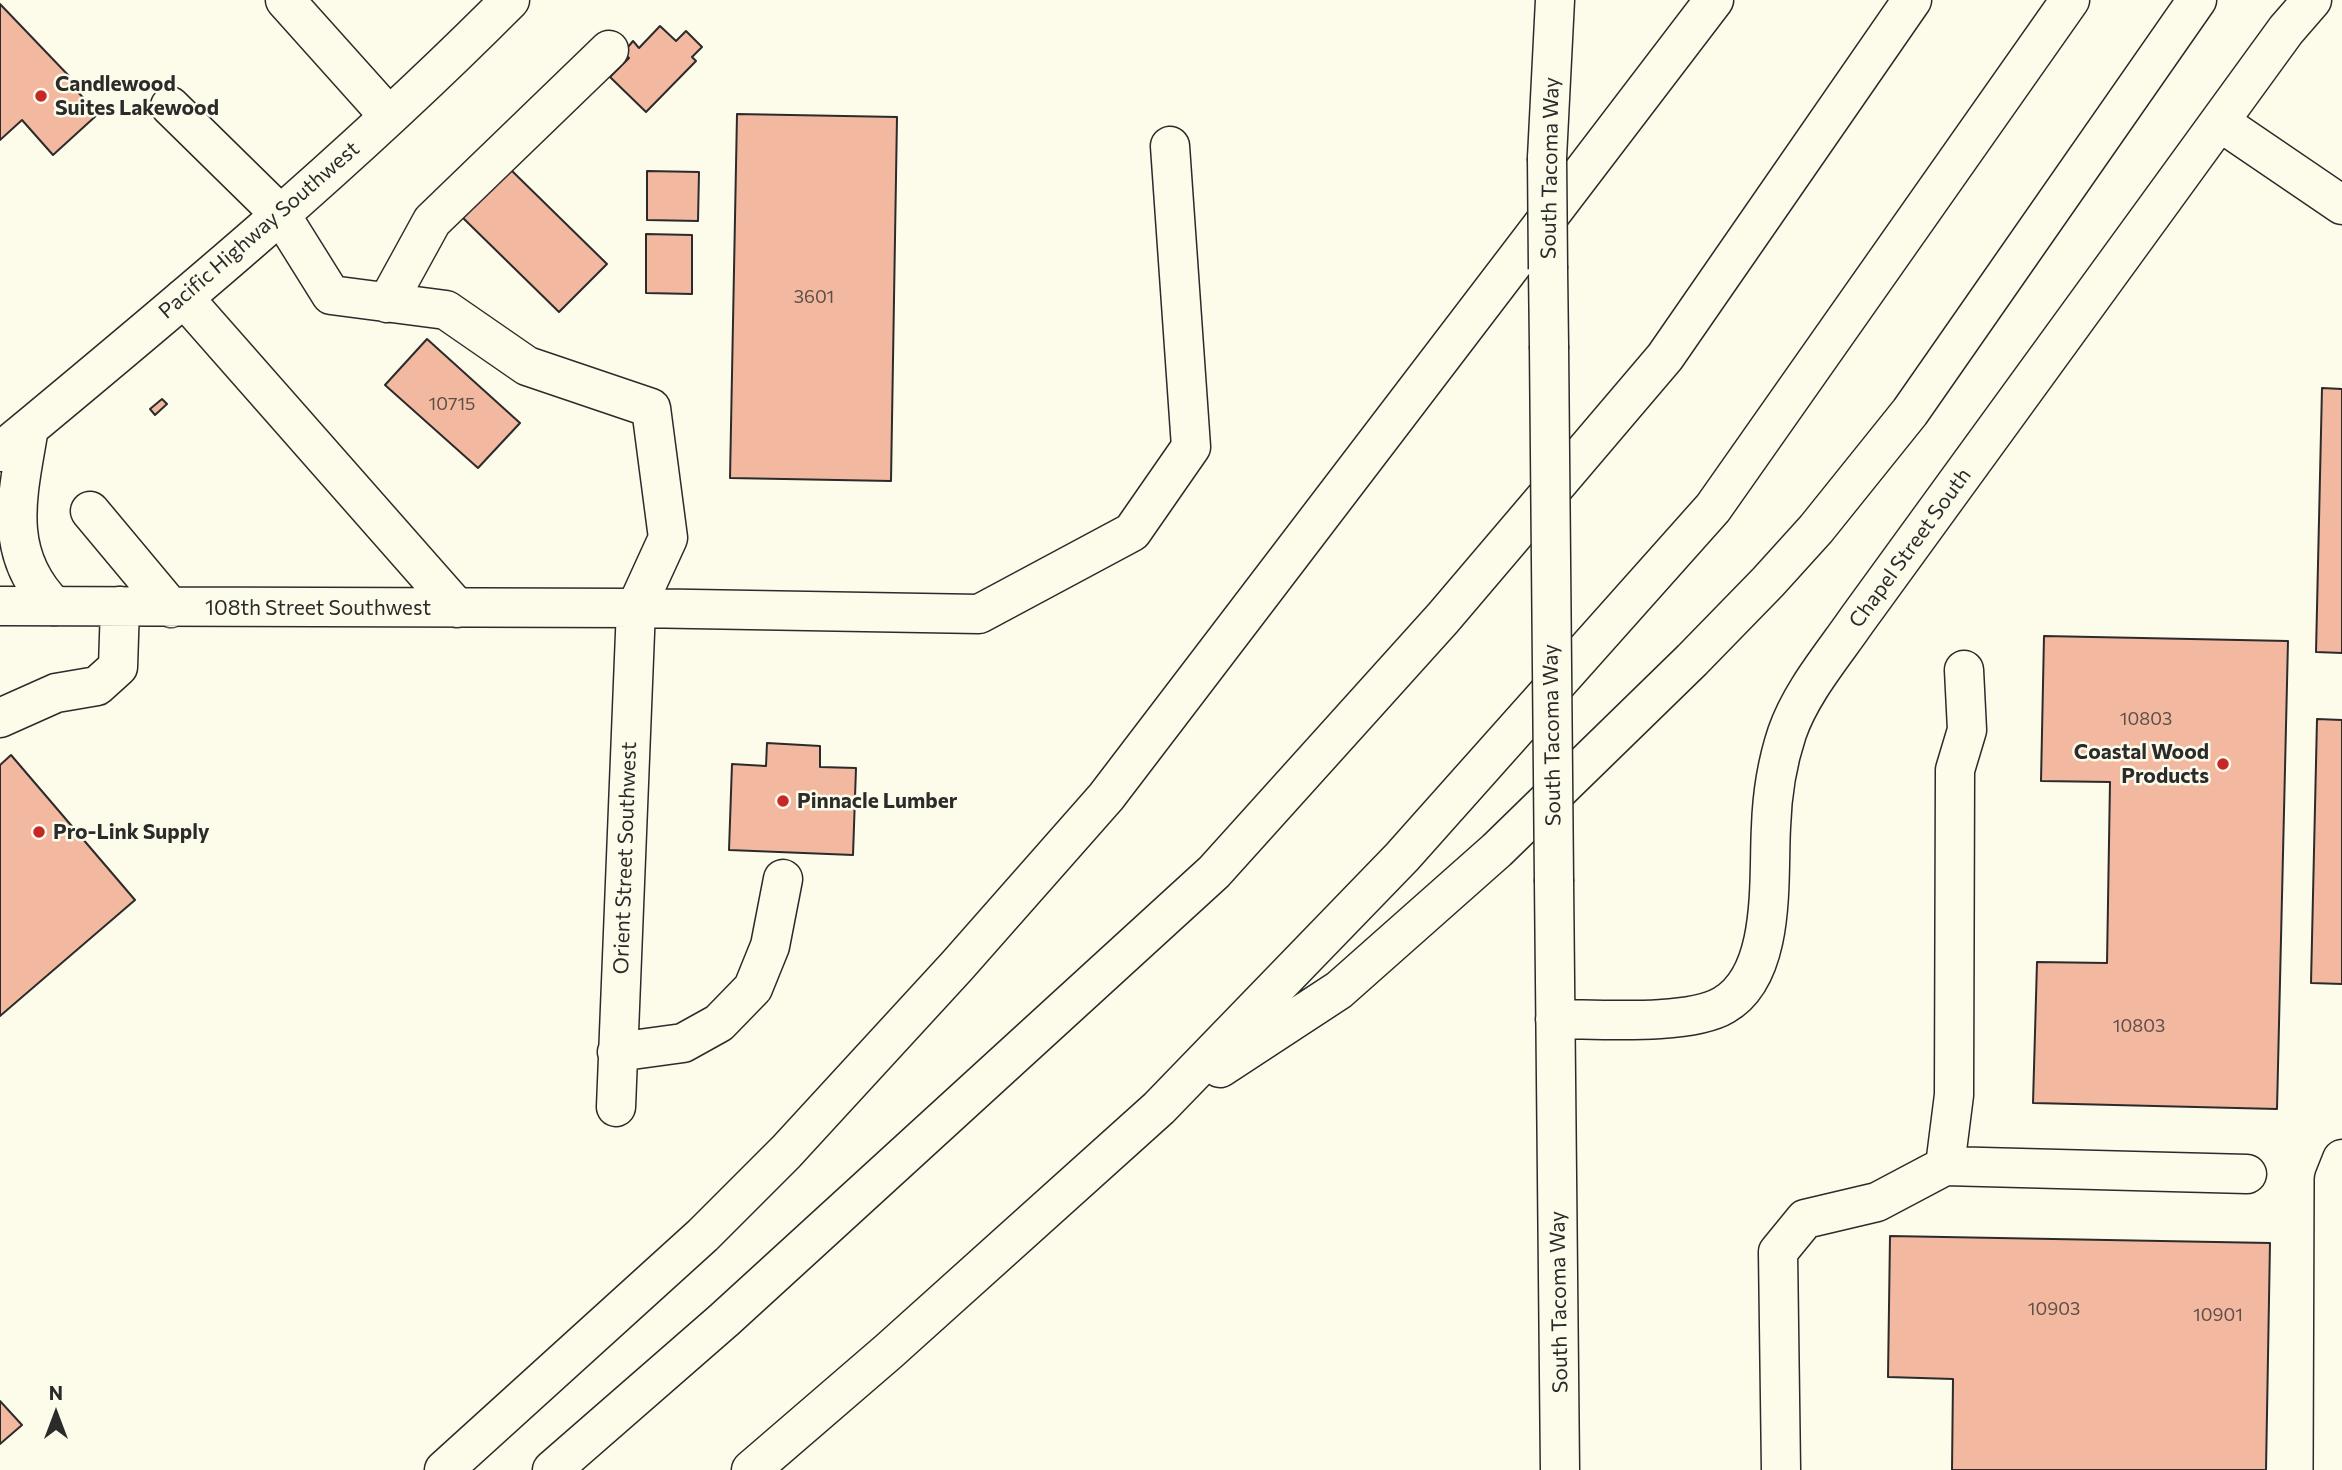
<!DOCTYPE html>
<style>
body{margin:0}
#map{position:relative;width:2342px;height:1470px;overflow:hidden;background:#fdfbea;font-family:Commissioner,sans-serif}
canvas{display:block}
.north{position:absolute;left:21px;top:1379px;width:70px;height:70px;-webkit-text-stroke:5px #fdfbea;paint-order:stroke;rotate:0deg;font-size:19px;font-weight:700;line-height:28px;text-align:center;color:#2b2b2b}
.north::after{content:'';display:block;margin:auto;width:24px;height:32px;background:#2b2b2b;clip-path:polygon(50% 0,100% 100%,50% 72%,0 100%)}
</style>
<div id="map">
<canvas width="2342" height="1470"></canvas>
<div class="north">N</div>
</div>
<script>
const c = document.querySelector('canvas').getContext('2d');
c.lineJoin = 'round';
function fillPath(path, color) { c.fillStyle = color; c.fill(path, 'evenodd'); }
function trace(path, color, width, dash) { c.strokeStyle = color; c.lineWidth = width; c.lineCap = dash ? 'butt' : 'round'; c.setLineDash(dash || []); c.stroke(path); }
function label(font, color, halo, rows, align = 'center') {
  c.font = font + ' Commissioner,sans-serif'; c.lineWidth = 5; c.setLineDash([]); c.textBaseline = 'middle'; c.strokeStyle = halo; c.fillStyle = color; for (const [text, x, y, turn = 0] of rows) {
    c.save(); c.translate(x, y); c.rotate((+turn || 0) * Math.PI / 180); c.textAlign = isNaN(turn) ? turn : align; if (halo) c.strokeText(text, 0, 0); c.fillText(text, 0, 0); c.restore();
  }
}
const building = new Path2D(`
 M0,4l69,72 -3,3 32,35 -45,41 -31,-35 -22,20z
 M660,26l16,15 10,-10 16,16 -10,10 4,4 -50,51 -36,-35 19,-19 -6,-5 10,-12 6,7z
 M737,114l160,3 -6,364 -161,-3z
 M510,169l97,95 -48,48 -97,-95z
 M647,171l52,1 -1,49 -51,-1z
 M646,234l46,1v59l-46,-1z
 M427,339l93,84 -42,45 -93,-83z
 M2322,388l20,1v264l-26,-1z
 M162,399l5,5 -12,11 -5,-6z
 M2044,636l244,5 -11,468 -244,-6 4,-141 70,1 3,-181 -69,-1z
 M2317,719l25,1v264l-31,-1z
 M767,743l53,3v21l36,1 -3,87 -124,-5 3,-86 34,2z
 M11,755l124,145 -135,116v-251z
 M1890,1236l380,7 -4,227h-314l1,-91 -65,-2z
 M0,1401l22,24 -22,19z`);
fillPath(building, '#f2b8a0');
trace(building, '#2b2b2b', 2);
const minor = new Path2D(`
 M285,0l103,115
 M170,106l111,109 50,80 115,15 81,56 124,42 17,130 -32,70 -20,499
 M2220,122l122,83
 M1547,158l8,-158
 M1548,269l1,77
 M184,298l273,310
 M387,303l45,-82 177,-171
 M90,511l81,97
 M0,606l636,2 343,6 153,-82 59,-85 -21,-301
 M0,718l56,-25 41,-7 21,-19 2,-61
 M1554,882l6,588
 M1555,1019c43,0 134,7 169,-14 53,-31 44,-126 47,-178 1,-32 6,-64 16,-94 14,-41 46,-78 70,-113l429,-590 26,-30
 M617,1052l66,-9 36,-20 34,-35 17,-42 13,-67
 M1945,1166l302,8
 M1781,1470l-3,-218 27,-33 72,-17 68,-36 9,-71 1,-325 12,-40 -3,-60
 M2333,1470l1,-291 8,-20`);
const major = new Path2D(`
 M29,428c-11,66 -28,125 25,178
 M0,452c175,-145 350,-291 510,-452`);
const highway = new Path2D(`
 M1220,1068l119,-78 158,-140 195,-190 76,-78 48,-53 94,-117 287,-412
 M444,1470l259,-235 83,-83 171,-186 149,-169 608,-797
 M552,1470l172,-150 490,-448 229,-254 222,-261 247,-357
 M751,1470l138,-119 270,-243 243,-251 311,-349 357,-508`);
trace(minor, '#2b2b2b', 41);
trace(major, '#2b2b2b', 41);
trace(highway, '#2b2b2b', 41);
trace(minor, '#fdfbea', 38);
trace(major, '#fdfbea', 38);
trace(highway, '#fdfbea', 38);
const minorBridge = new Path2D(`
 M1547,158l1,111
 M1549,346l5,536`);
trace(minorBridge, '#2b2b2b', 41, []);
trace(minorBridge, '#fdfbea', 38);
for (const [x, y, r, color] of [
 [41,96,7,"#c62828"],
 [2223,764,7,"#c62828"],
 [783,801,7,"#c62828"],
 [39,832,7,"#c62828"]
]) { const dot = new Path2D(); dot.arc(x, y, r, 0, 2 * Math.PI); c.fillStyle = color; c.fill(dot); trace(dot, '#fdfbea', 2.5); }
label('18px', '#5d4e48', null, [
 ["3601",814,297],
 ["10715",452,404],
 ["10803",2146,719],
 ["10803",2139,1026],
 ["10903",2054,1309],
 ["10901",2218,1315]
]);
label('bold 21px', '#2b2b2b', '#fdfbea', [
 ["Candlewood",55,84],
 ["Suites Lakewood",55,108],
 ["Coastal Wood",2209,752,"right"],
 ["Products",2209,776,"right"],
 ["Pinnacle Lumber",797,801],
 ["Pro-Link Supply",53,832]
], 'left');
label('21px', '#2b2b2b', '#fdfbea', [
 ["South Tacoma Way",1550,168,-89],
 ["Pacific Highway Southwest",259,230,-41],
 ["Chapel Street South",1910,548,-54],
 ["108th Street Southwest",318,608],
 ["South Tacoma Way",1552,735,-91],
 ["Orient Street Southwest",625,858,-88],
 ["South Tacoma Way",1559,1302,-91]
]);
</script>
